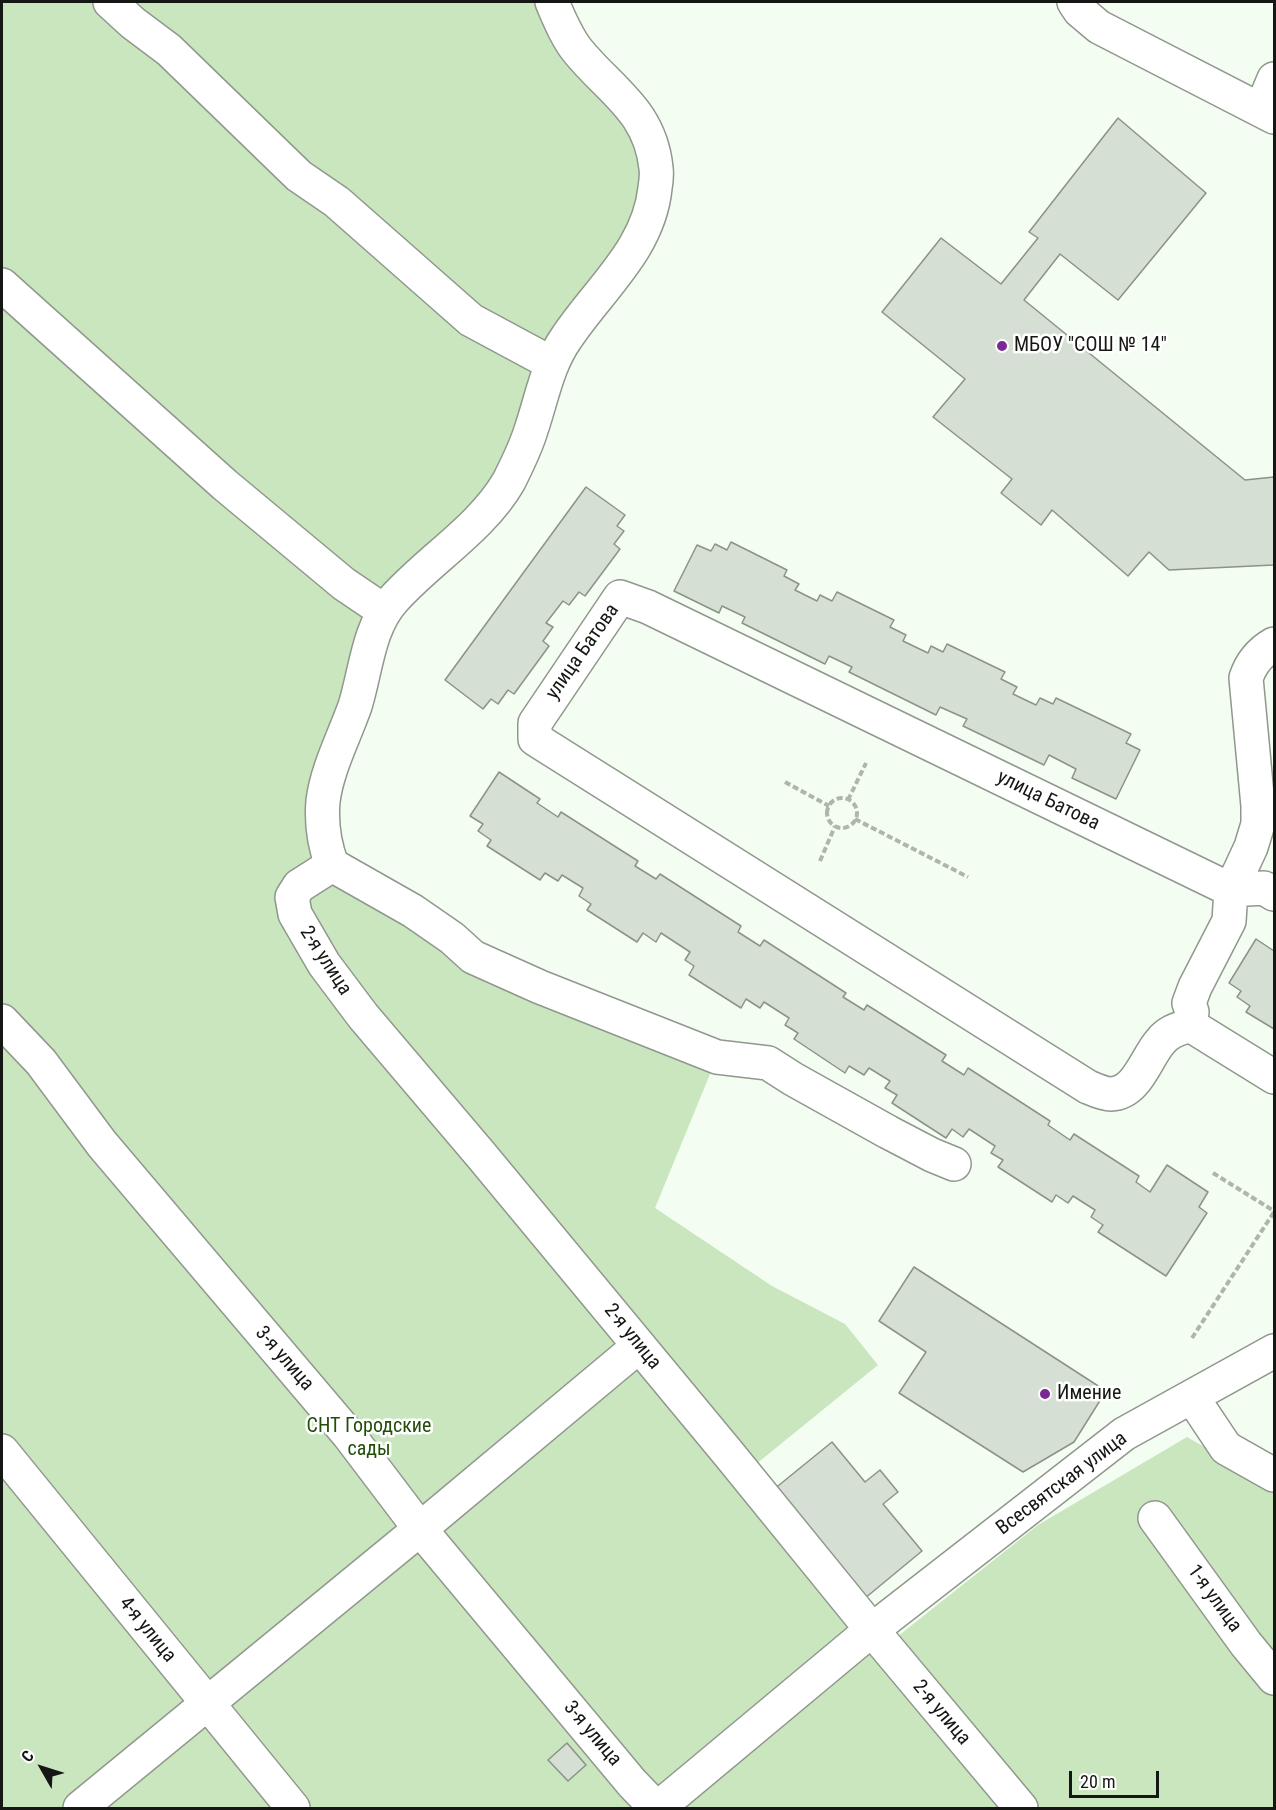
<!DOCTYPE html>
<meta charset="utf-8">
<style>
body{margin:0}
#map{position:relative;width:1276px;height:1810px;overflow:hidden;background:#f4fdf1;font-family:"Roboto Condensed",sans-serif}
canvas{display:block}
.frame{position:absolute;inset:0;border:3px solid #141713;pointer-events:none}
.north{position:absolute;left:12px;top:1738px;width:60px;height:60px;-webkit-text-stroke:4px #fff;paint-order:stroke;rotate:309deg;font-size:16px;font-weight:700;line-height:24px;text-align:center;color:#141713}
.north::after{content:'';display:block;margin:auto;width:21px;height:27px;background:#141713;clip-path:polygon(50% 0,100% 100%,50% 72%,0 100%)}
.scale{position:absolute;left:1069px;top:1771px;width:90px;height:27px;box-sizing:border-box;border:3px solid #141713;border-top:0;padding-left:8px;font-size:18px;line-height:21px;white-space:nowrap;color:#141713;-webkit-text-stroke:4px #fff;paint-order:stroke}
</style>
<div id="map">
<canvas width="1276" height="1810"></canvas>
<div class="frame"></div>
<div class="north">С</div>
<div class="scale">20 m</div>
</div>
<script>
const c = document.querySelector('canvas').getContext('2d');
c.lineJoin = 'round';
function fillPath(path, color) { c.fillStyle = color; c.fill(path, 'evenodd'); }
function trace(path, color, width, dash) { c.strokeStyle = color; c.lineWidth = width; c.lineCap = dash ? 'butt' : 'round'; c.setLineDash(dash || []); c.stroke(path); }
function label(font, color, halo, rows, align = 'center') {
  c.font = font + ' "Roboto Condensed",sans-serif'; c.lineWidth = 5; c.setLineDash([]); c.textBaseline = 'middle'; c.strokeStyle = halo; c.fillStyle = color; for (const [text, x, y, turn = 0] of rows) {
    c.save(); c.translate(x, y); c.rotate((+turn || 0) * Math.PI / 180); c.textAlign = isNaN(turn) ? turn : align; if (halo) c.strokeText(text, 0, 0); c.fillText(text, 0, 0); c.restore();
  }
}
fillPath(new Path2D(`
 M2,2h550l105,168 -126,262 -138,167 -68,247 88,65 304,146 -62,151 117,78 73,38 33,41 -128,104 138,175 150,-119 149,-88 87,49v322h-1272z`), '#c9e6bf');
const building = new Path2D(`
 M1118,118l88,75 -88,107 -58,-46 -36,46 221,180 29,-3v88l-105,5 -20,-18 -21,24 -76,-66 -11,15 -40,-32 11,-14 -79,-62 32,-38 -83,-67 59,-74 60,46 37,-46 -9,-6z
 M586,487l39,28 -8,11 7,5 -10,13 6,5 -35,47 -6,-4 -10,13 -6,-4 -17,22 7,4 -10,14 6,5 -35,48 -6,-4 -10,14 -7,-5 -8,10 -38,-29z
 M731,542l56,28 -3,6 15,8 -4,6 22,11 3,-6 12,6 5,-9 57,28 -4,7 16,8 -3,6 25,12 3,-7 12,6 4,-8 58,28 -4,7 16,8 -4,7 23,11 4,-7 13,6 3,-6 75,36 -5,9 14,7 -24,49 -44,-21 4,-9 -27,-14 -5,10 -81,-39 4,-7 -27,-12 -4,8 -87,-43 3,-5 -23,-11 -4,8 -83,-41 3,-6 -23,-11 -3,7 -45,-22 23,-46 14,6 4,-7 12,6z
 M499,772l41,27 -3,4 21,14 3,-5 77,49 -3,5 21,13 4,-5 81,52 -3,6 22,14 4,-6 82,53 -3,4 21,13 3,-5 79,50 -4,6 22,14 4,-7 82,53 -2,4 22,15 4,-6 65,42 -3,6 14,10 17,-27 41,27 -9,15 8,6 -41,63 -68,-44 5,-7 -12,-8 4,-7 -22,-14 -5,7 -12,-8 -4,7 -54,-35 5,-7 -12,-7 4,-7 -26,-17 -6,8 -11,-8 -6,9 -54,-35 5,-8 -12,-7 5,-7 -21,-13 -5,7 -15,-9 -4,7 -51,-34 4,-6 -13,-8 4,-7 -25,-16 -4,6 -14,-9 -5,9 -52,-33 5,-9 -9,-6 5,-8 -29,-19 -5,9 -13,-9 -6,9 -50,-32 4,-6 -12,-8 4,-8 -21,-13 -4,6 -13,-8 -5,7 -53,-34 4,-6 -13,-9 5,-7 -13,-8z
 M1256,939l18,12v78l-28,-17 4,-6 -13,-9 4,-6 -12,-8z
 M914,1267l192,124 -32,51 -51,30 -124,-79 27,-41 -47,-31z
 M832,1442l33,40 15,-12 18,22 -15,12 39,47 -58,48 -91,-109z
 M567,1743l19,22 -18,16 -20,-21z`);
fillPath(building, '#d6dfd3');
trace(building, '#8b9388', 1.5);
const minor = new Path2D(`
 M110,2l23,21 36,27 130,126 38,26 134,118 80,43
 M552,2c7,16 14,34 25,48 33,41 73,60 79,118 1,7 0,14 -1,20 -6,61 -56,101 -88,149 -20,28 -25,61 -36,93 -5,17 -14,35 -22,51 -27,47 -79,78 -115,118 -26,28 -28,72 -39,107 -11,31 -28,63 -32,95 -2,23 1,43 9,64l81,46 39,27 21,19 67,30 177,70 51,6 25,16 95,53 44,23 22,9
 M1074,2l6,9 19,16 175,90
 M1261,110l13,-31
 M2,285l223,200 119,99 40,27
 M1274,644c-14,8 -23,19 -28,34l12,128v18l-7,23 -20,43 -2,31 -34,66 -6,16 3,9 -2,13 84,52
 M332,865l-33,21 -7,11 3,17 29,50 39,52 118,139 247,298 144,177 149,178
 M1231,890l33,-2 10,6
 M2,1021l39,41 61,82 246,290 72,95 212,254 24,25
 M1190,1025c-11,4 -21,6 -29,16 -15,16 -23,52 -50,53 -7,0 -16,-4 -23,-7l-553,-348v-16l85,-126 28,10 583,283
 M1192,1397l34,51 48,27
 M2,1451l291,357
 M1155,1518l91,126 28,34
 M80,1808l340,-279 219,-183
 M658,1808l205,-171 261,-203 150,-83`);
trace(minor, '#90988d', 36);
trace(new Path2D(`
 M785,782l44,24
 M827 813a15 15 0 1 1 30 0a15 15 0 1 1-30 0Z
 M848,800l18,-37
 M855,819l113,58
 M820,861l15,-35
 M1213,1173l61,38
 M1192,1338l82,-126`), '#aeb5ab', 4, [6, 3]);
trace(minor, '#fff', 33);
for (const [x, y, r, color] of [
 [1002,346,6,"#7d2796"],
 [1045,1394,6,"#7d2796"]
]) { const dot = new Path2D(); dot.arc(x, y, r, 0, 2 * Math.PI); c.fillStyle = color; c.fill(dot); trace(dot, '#fff', 2); }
label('20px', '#141713', '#fff', [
 ["МБОУ \"СОШ № 14\"",1014,346],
 ["Имение",1057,1394]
], 'left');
label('20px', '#141713', '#fff', [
 ["улица Батова",583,652,-55],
 ["улица Батова",1048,801,26],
 ["2-я улица",325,961,57],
 ["2-я улица",632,1337,51],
 ["3-я улица",284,1359,49],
 ["Всесвятская улица",1062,1484,-37],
 ["1-я улица",1214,1599,54],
 ["4-я улица",147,1630,51],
 ["2-я улица",941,1713,50],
 ["3-я улица",592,1734,50]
]);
label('20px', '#224e09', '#fff', [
 ["СНТ Городские",369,1427],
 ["сады",369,1450]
]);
</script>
